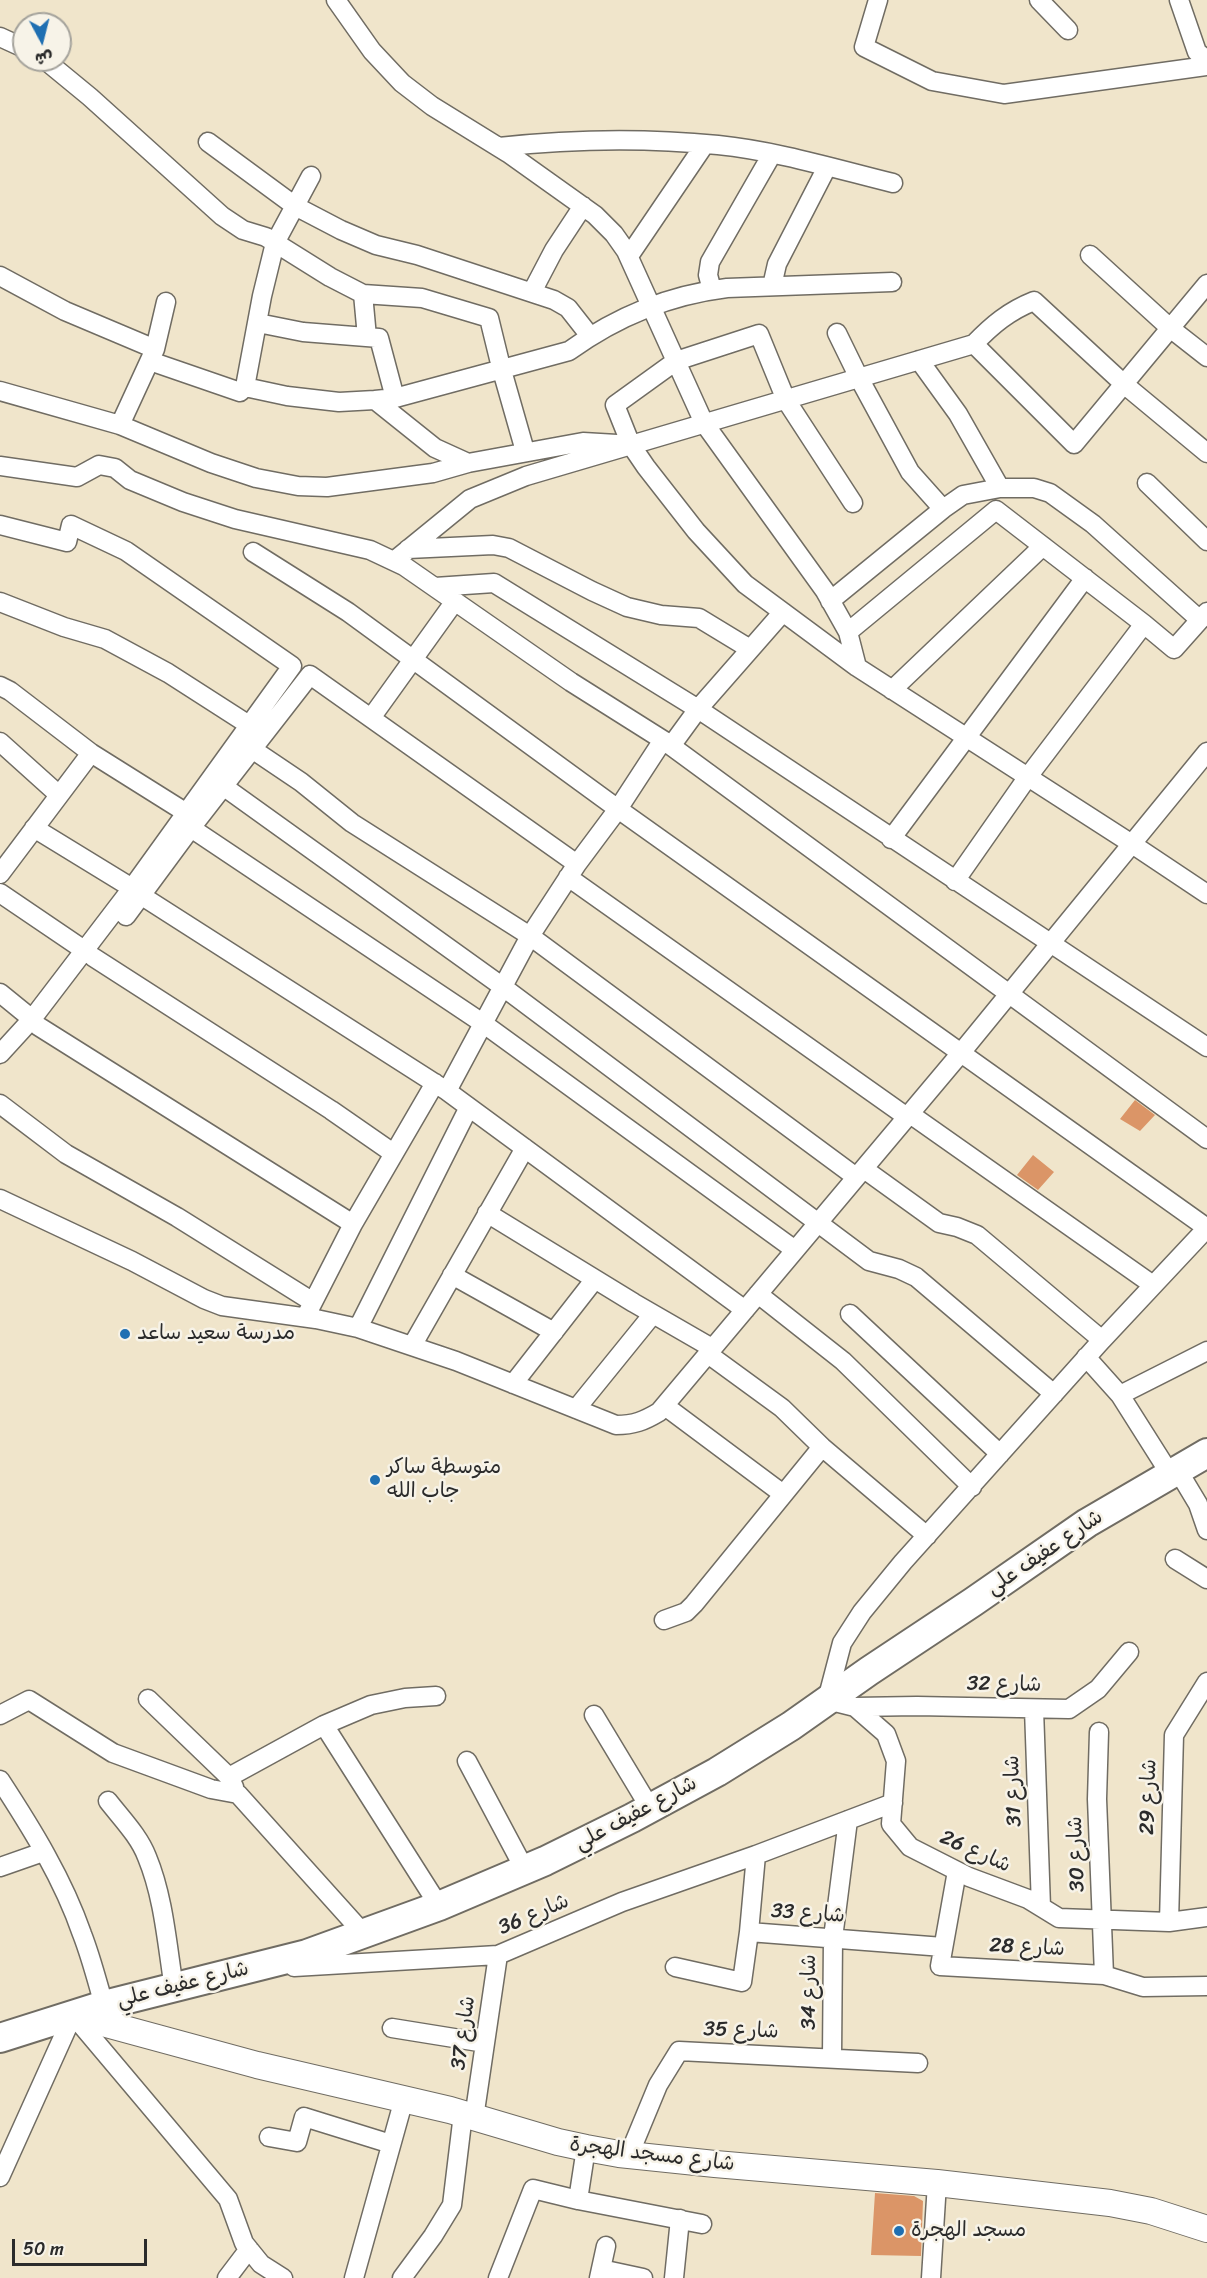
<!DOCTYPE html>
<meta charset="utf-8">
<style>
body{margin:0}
#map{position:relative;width:1207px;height:2278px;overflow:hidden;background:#f0e5cb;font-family:Sriracha,"Playpen Sans Arabic",sans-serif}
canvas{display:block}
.north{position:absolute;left:12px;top:12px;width:60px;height:60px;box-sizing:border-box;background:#f7f3e8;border:2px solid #a5a39c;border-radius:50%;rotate:173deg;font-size:16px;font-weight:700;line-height:24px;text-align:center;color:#2b2b2b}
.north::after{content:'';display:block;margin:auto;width:21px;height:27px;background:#1f6fb2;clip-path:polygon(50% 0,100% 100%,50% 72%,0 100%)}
.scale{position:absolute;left:12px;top:2239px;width:135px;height:27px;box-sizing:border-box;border:3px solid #2b2b2b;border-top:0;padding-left:8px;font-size:18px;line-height:21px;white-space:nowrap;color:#2b2b2b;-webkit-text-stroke:4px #f7f3e8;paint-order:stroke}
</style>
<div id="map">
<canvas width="1207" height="2278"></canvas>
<div class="north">ش</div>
<div class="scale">50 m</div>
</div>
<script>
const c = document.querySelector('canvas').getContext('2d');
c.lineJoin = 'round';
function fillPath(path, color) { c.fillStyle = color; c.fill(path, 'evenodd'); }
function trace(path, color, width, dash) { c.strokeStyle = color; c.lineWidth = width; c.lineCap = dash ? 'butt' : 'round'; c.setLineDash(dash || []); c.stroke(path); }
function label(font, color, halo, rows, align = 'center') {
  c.font = font + ' Sriracha,"Playpen Sans Arabic",sans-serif'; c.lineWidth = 5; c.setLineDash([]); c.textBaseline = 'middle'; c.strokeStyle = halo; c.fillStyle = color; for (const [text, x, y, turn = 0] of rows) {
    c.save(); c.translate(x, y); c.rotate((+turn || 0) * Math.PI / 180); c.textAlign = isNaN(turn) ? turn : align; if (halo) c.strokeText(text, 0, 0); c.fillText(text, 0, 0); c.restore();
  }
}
fillPath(new Path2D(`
 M1135,1100l20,15 -15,16 -20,-12z
 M1033,1155l21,17 -16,18 -21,-15z
 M875,2193l39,3 9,5 -2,55 -50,-1z`), '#db9567');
const street = new Path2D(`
 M336,0l36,51 30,32 30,23 76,47 87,62 19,19 12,17 78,172 121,168 23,41 9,35
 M878,0l-14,47 68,34 72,13 203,-28
 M1039,0l29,30
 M1179,0l18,52 10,8
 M0,37l24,11
 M45,60l45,37 132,119 21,14 23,7 64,40 33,17 59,4 67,20 12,49 24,84
 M208,142l87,64 46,24 35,15 41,10 137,45 14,8 22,28
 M499,147c72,-8 147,-9 219,-2 59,6 118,24 175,38
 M1090,255l80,73 37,29
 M629,256l76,-112
 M0,276l65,35 90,38
 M772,286l5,-22 50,-97
 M712,290l-4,-15 2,-13 62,-108
 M532,292l22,-42 29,-44
 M363,294l4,43
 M258,323l45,9 76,6 16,60
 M837,333l22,45 51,94 33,37
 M974,344l100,100 133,-160
 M919,360l39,54 42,74
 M150,361l90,31 5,-5 17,-91 13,-53 36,-67
 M245,387l42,9 52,6 36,-2 20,-2 174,-47c47,-34 101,-56 158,-63l165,-6
 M0,391l120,34 91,38 45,15 42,8 29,1 106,-14 35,-10 115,-21 34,2
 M375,400l60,48 33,15
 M120,425l35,-76 11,-47
 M0,466l77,11 22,-12 16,3 15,12 53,22 52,17 135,31 34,16 167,116 92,58 544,399
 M1147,483l60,58
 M853,503l-67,-103 -27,-66 -83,27 -61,44 16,40 15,22 50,64 49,53 112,83 275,177 75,50
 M0,525l67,17 4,-17 55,26 166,115 -160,222 -100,131 -32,35
 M408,549l85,-4 16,3 83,43 35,16 34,8 38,3 51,31
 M253,552l95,60 270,197 589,419
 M394,561l76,-62 56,-23 448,-132c18,-19 35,-33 60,-43l91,84 82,68
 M435,587l59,-4 204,126 509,338
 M830,601l113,-92 20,-14 37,-7h34l16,5 43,31 107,96
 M0,602l64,25 41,12 63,34 81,52
 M1144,624l30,25 33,-37
 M848,632l148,-122 148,114 -117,154 -72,103
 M0,686l10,5 81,62 94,59
 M892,690l151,-144
 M371,718l84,-117
 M0,742l59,53
 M671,746l27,-37 85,-97
 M252,749l49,33 51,41 178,113 326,241
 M223,786l280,201 366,274 30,8 17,8 138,117
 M34,828l98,60
 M191,828l293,196 311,226
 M891,839l194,-261
 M0,874l91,-121
 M568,877l339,240
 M0,893l84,57
 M142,896l305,195 298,219
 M126,916l65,-88 119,-153 267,189
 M93,957l238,153 62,43
 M0,993l32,26
 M38,1026l315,198
 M447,1091l83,-155 47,-72 41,-55 45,-69
 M0,1104l66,50 111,63 136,85
 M910,1114l243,171
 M864,1169l75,54 18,4 20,8 125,105
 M0,1199l132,62 72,38 18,7 94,13 42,9 98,33 160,64c18,0 28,-4 43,-13l301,-358 247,-302
 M487,1213l147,90 78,45
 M1207,1228l-105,112 -199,222 -41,50 -20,31 -15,57 28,7 31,27 10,27 -5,63 19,23 59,30 59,22 31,19 110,4 38,-5
 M452,1275l102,57
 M758,1294l85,67 129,126
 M308,1312l45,-88 82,-141
 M850,1314l150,140
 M358,1328l111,-221
 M412,1346l113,-198
 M708,1354l74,54 40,39 105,89
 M1086,1357l34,38 50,79
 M513,1384l82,-105
 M1120,1395l87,-44
 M665,1406l118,88
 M576,1409l77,-95
 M1177,1469l21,35 9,26
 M1175,1559l32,20
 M664,1620l22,-8 8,-8 128,-157
 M148,1699l81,78 5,10
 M855,1707l62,-1 152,3 29,-20 31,-37
 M1034,1709l7,198
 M0,1715l29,-15 84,53 98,36 27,5 125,139
 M594,1715l56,93
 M324,1725l115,181
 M1099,1732l-2,67 7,176
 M467,1761l58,109
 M229,1777l95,-52 47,-20 34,-7 31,-2
 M0,1780c32,49 63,99 82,154 9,23 15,47 22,71
 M108,1801c14,18 31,35 39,56 17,41 20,88 27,131
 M893,1803l-137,52 -7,77 194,15
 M0,1867l43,-15
 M957,1871l-17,95 164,9 39,12 64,-1
 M1169,1922l5,-187 33,-53
 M294,1967l204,-12 124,-53 134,-47
 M675,1967l67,15 7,-50
 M392,2028l93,15
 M832,2057l1,-119 15,-118
 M474,2118l24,-163
 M269,2137l28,5 7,-25 87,27
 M629,2155l29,-70 21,-34 239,12
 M0,2177l73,-162 155,184 16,44 17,21 22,14
 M578,2200l8,-52
 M601,2269l42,9
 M227,2278l22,-29
 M354,2278l50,-179
 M402,2278l31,-42 19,-31 11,-91
 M498,2278l35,-89 45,11 124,24
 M599,2278l7,-32
 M674,2278l6,-59
 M931,2278l6,-95`);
const secondary = new Path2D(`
 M73,2015l184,50 193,45 108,32 28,6 33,6 96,10 222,19 173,20 41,8 56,18`);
const primary = new Path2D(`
 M0,2038l104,-33 203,-51 132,-48 106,-45 87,-43 85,-46 74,-46 78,-55 104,-69 114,-79 120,-70`);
trace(street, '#706c63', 21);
trace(secondary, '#706c63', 28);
trace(primary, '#706c63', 32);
trace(street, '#fff', 18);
trace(secondary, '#fff', 26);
trace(primary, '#fff', 28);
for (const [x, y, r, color] of [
 [125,1334,6,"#1f6fb2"],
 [375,1480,6,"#1f6fb2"],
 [899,2231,6,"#1f6fb2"]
]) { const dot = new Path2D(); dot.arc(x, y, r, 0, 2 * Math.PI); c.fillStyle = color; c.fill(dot); trace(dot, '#f7f3e8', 2); }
label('21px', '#2b2b2b', '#f7f3e8', [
 ["مدرسة سعيد ساعد",137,1334],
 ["متوسطة ساكر",387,1468],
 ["جاب الله",387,1492],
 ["مسجد الهجرة",911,2231]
], 'left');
label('21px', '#2b2b2b', '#f7f3e8', [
 ["شارع عفيف علي",1045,1553,-34],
 ["شارع 32",1004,1685,1],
 ["شارع 31",1014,1791,-92],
 ["شارع 29",1149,1797,-88],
 ["شارع عفيف علي",636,1814,-28],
 ["شارع 26",975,1852,24],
 ["شارع 30",1077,1854,-92],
 ["شارع 33",808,1914,4],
 ["شارع 36",534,1915,-23],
 ["شارع 28",1027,1948,3],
 ["شارع عفيف علي",183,1985,-14],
 ["شارع 34",810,1992,-90],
 ["شارع 35",741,2031,2],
 ["شارع 37",464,2033,-82],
 ["شارع مسجد الهجرة",652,2155,7]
]);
</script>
